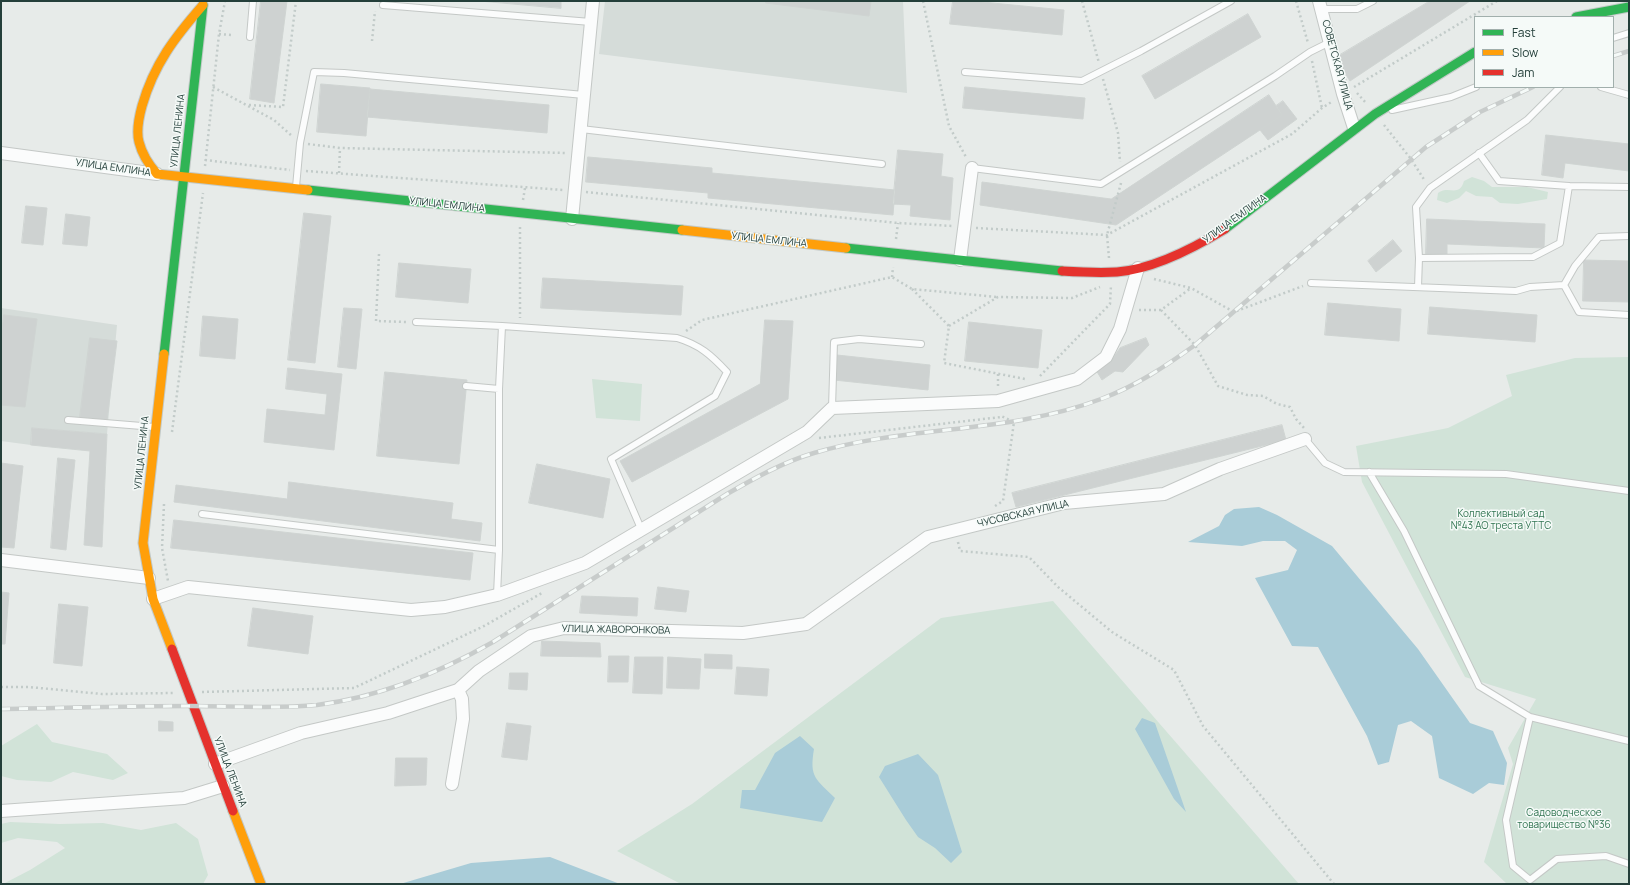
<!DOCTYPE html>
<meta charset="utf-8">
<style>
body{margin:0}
#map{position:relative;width:1630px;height:885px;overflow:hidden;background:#e7ebe9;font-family:Manrope,sans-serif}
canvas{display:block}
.frame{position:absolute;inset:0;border:2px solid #243f3a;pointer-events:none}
.legend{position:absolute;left:1474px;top:16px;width:140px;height:72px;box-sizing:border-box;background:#f5faf8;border:1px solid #a1afac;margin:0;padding:5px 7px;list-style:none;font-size:12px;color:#243f3a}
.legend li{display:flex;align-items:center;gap:8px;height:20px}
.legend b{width:20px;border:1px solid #a1afac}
</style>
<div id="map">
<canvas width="1630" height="885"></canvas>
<div class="frame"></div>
<ul class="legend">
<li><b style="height:5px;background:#30b455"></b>Fast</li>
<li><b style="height:5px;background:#ff9f0a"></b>Slow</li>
<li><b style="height:5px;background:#e5322d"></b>Jam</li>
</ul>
</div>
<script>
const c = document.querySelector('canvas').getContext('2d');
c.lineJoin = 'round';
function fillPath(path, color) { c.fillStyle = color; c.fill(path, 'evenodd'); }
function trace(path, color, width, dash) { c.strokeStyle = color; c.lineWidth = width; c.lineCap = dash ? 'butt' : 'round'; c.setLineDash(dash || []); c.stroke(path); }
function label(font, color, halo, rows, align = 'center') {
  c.font = font + ' Manrope,sans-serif'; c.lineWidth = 3; c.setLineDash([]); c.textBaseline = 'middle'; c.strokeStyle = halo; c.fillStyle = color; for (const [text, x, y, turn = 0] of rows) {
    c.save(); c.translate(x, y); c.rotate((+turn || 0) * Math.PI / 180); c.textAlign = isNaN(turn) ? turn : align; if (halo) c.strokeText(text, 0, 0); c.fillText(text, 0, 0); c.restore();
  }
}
fillPath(new Path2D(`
 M605,1h298l4,92 -308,-39z
 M1,308l116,17 -10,109 -75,-6 -1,17 -30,-4z`), '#d5dcd9');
fillPath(new Path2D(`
 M1472,177l12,4 8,6h35l21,5 -1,7 -29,5 -18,-1 -8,-6 -16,-1 -10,-5 -7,7 -12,5 -10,-3 1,-7c11,-8 21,5 26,-12z
 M1629,357v527h-122l-23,-22 29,-98 -5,-16 28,-49 -71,-22 -103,-195 -6,-36 92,-18 64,-32 -6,-21 69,-17z
 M592,379l50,5 -2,37 -44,-3z
 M1053,601l246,283h-618l-64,-33 75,-47 249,-186z
 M37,724l15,18 55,12 21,19 -15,7 -40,-8 -22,10 -34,-2 -16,-4v-30z
 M10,822l50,2 43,-1 38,7 35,-7 22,16 10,36 -5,9h-200l27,-14 35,-22 -8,-6 -39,-4 -17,5v-19z`), '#d1e3d8');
fillPath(new Path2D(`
 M1259,507l18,8 55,31 86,103 52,74 23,8 14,32 -3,22 -15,-2 -16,11 -34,-16 -7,-42 -21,-15 -13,4 -9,37 -11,3 -11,-29 -49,-89 -26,-1 -37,-68 33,-8 9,-20 -12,-9h-22l-21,5 -54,-4 31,-16 6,-11 9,-6z
 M1142,718l13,5 31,89 -12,-13 -39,-70z
 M800,736l14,13c-5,29 2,30 21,49l-13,24 -82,-14 2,-18h13l20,-37z
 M918,754l20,21 24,77 -11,11 -16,-15 -17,-11 -12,-17 -27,-43 6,-11z
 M550,857l70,27h-220l71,-21z`), '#a9ccd8');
const building = new Path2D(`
 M261,1h26l-13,102 -24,-4z
 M480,1h81v7z
 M766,1h105l-2,15 -103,-13z
 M953,1h19l92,9 -2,25 -112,-11z
 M1430,1h40l-120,80 -15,-23z
 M1248,14l13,23 -106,62 -13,-23z
 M321,84l49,4 -4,48 -49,-4z
 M965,87l120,11 -2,21 -120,-11z
 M370,89l179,16 -2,28 -180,-16z
 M1269,95l13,20 -22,15 -144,95 -136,-20 2,-23 129,17z
 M1283,101l14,18 -29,21 -8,-10 22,-15 -6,-9z
 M1546,135l83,9v27l-64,-8 -2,15 -21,-3z
 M898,150l45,4 -2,22 12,2 -3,42 -40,-4 1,-11 -18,-1z
 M588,157l124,11v5l183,17 -2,25 -185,-17v-5l-122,-11z
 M26,206l21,2 -4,37 -21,-2z
 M304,213l27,3 -16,147 -27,-3z
 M66,214l24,3 -3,29 -24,-2z
 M1427,219l118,5 -1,24 -97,-4v11l-21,-1z
 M1393,240l9,11 -26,21 -8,-11z
 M1584,260l45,1v41l-46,-1z
 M399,263l72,6 -3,34 -72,-6z
 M543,278l140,8 -2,29 -140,-7z
 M1328,303l73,6 -2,32 -74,-6z
 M1430,307l107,8 -2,27 -107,-8z
 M344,308l18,1 -6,60 -18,-2z
 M4,315l33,4 -12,88 -24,-2v-66z
 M203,316l35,3 -3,40 -35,-3z
 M765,320l28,1 -5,78 -156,83 -12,-21 140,-77z
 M969,322l73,8 -4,38 -73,-7z
 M90,338l27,3 -10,79 -27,-3z
 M1146,338l3,7 -26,27 -8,-1 -13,9 -6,-10 17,-12 7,-10z
 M837,355l93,10 -2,25 -94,-10z
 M288,368l54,6 -8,76 -70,-8 3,-33 58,6 2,-21 -41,-5z
 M385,372l82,8 -8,84 -82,-8z
 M1282,425l4,15 -270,67 -4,-14z
 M32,428l75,6 -5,113 -18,-2 6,-94 -59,-6z
 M58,458l17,2 -9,90 -15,-2z
 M1,463l22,3 -9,82 -13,-1z
 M537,464l73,15 -7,39 -74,-15z
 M289,482l164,21 -2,16 31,4 -2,18 -306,-39 2,-17 111,14z
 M174,520l299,33 -3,27 -299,-32z
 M658,587l31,4 -3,21 -31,-3z
 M1,592l8,1 -4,51h-4z
 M582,596l56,2 -1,18 -57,-3z
 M59,604l29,3 -6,59 -28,-3z
 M253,608l60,8 -5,38 -60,-8z
 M542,641l58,2 1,14 -60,-1z
 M705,654l27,1v14l-27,-1z
 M609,656h20l-1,26h-20z
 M635,657h28l-1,37 -29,-1z
 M668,657l33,2 -2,30 -32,-1z
 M737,667l32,2 -2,27 -32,-2z
 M510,673h18l-1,17 -18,-1z
 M159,721l14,1v9h-14z
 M507,723l24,3 -4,34 -25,-3z
 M396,758h31l-1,27 -31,1z`);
fillPath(building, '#ced2d1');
trace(building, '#cfd4d2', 1);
const lane = new Path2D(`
 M383,5l208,17
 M1321,9h36l16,-8
 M250,37l3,-36
 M1613,38l16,-5
 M965,72l117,9 59,-30 90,-50
 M1601,87l28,8
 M1392,110l59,-13 25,-10
 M581,129l301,35
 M1479,153l20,28 70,5 60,1
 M972,168l129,16 174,-108 35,-24 20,-10
 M296,187l4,-44 14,-71 30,1 240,22
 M1419,258l114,-1 27,-14 9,-57
 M1311,283l205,8 14,-4 34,-2
 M1564,285l11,-19 24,-29 30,-1
 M1564,285l15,27 50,3
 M1418,287l1,-29 -3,-51 14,-19 97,-68 33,-33
 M416,322l86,4 -3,63v161
 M502,326l175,12c23,7 34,17 50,34l-12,24 -104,63 31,72
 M466,386l33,3
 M832,408l2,-66 25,-3 62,5
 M68,420l86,7
 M1305,439l20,24 19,9 162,2 123,17
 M1369,472l35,59 75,155 51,31
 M202,514l297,36 -2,45
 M1629,741l-99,-24 -24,103 7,46 17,14 27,-21 49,-3 23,8`);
const street = new Path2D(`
 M1319,1l24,93 11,34
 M1,153l156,21
 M572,219l21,-218
 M960,260l12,-92
 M1,560l148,18
 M153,599l35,-12 223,23 34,-3 52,-12 88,-32 222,-131 25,-24 166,-7 79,-22 29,-22 14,-28 18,-61
 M215,764l86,-31 87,-20 70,-23 21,-19 52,-35 33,-8 179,5 63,-9 122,-87 136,-34 100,-9 56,-25 85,-30
 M452,784l11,-65 -1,-20 -4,-9
 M1,811l183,-13 39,-12`);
const fast = new Path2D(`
 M1576,17l53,-10
 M308,190l374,40
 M1225,229l150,-115 100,-62
 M846,248l216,23
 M164,354l39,-349`);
const slow = new Path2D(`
 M203,5c-28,32 -49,59 -61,101 -3,11 -6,25 -3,36 3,12 10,23 18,32l151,16
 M682,230l164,18
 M164,354l-21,189 10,56 19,50
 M233,811l28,73`);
const jam = new Path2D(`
 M1062,271c16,1 39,2 55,1 37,-3 77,-24 108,-43
 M172,649l61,162`);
trace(lane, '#c4c8c6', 8);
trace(street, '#c4c8c6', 14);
trace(fast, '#c2c9c7', 11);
trace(slow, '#c2c9c7', 11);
trace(jam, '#c2c9c7', 11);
trace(new Path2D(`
 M923,1l26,125 17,31
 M1082,1l17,62
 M1296,1l12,42
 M219,34l12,1
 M372,41l3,-30
 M1312,61l10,47
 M1103,79l15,54 2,29
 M213,87l61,33 18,16
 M1354,87l143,-86
 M1357,93l9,10
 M249,105l34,2 13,-106
 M1384,125l27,34 14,22
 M308,144l32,4 227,5
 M205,160l85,10
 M205,166l14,-132 6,-33
 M306,171l257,19
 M339,173l1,-25
 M586,192l312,31 55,3
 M523,200l2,-12
 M520,227v91
 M976,228l131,7 185,-101 30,-26 11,-7
 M896,239l2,-16
 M379,254l-3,67 31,1
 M1109,258l-2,-23 14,-52
 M892,277l1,-10
 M1154,279l37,9 43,24 69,-26
 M912,289l37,37 -5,37 81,16
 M1139,310h22l30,-22
 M1161,310l34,35 23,41 29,9 16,1 14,8 13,3 6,12 8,9
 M949,326l49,-29 74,1 28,-11
 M686,331l16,-11 190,-43 20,12 85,8
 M998,374v15
 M1040,376l70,-72 1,-19
 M172,432l31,-239
 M819,438l182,-21
 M164,504l-2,44 6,33
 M995,506l8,-5 11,-79 -13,-6
 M958,542l2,9 69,6 29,30 54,45 62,38 29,56 131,158
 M1,687h28l73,7 71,-1
 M202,692l152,-4 130,-62 58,-33`), '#c2cbc9', 2.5, [2, 3]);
trace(lane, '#fbfcfc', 6);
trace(street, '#fbfcfc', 12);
trace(fast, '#30b455', 9);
trace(slow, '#ff9f0a', 9);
trace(jam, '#e5322d', 9);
const rail = new Path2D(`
 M1613,56l16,-5
 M1,709c64,-1 128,-3 191,-3 41,0 84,3 125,-1 62,-8 122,-32 176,-63l234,-148c28,-16 56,-32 87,-41 94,-28 195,-19 287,-54 35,-13 65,-33 94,-54l231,-198 54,-35 53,-25`);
trace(rail, '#c8cccb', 4.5);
trace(rail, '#f5faf8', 3, [9]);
label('10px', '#243f3a', '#f5faf8', [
 ["СОВЕТСКАЯ УЛИЦА",1337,65,75],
 ["УЛИЦА ЛЕНИНА",178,131,-84],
 ["УЛИЦА ЕМЛИНА",113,168,8],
 ["УЛИЦА ЕМЛИНА",447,205,6],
 ["УЛИЦА ЕМЛИНА",1235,219,-36],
 ["УЛИЦА ЕМЛИНА",769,240,6],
 ["УЛИЦА ЛЕНИНА",142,453,-84],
 ["ЧУСОВСКАЯ УЛИЦА",1023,514,-13],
 ["УЛИЦА ЖАВОРОНКОВА",616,630,1],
 ["УЛИЦА ЛЕНИНА",230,772,69]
]);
label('10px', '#307451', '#f5faf8', [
 ["Коллективный сад",1501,514],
 ["№43 АО треста УТТС",1501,526],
 ["Садоводческое",1564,813],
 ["товарищество №36",1564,825]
]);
</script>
